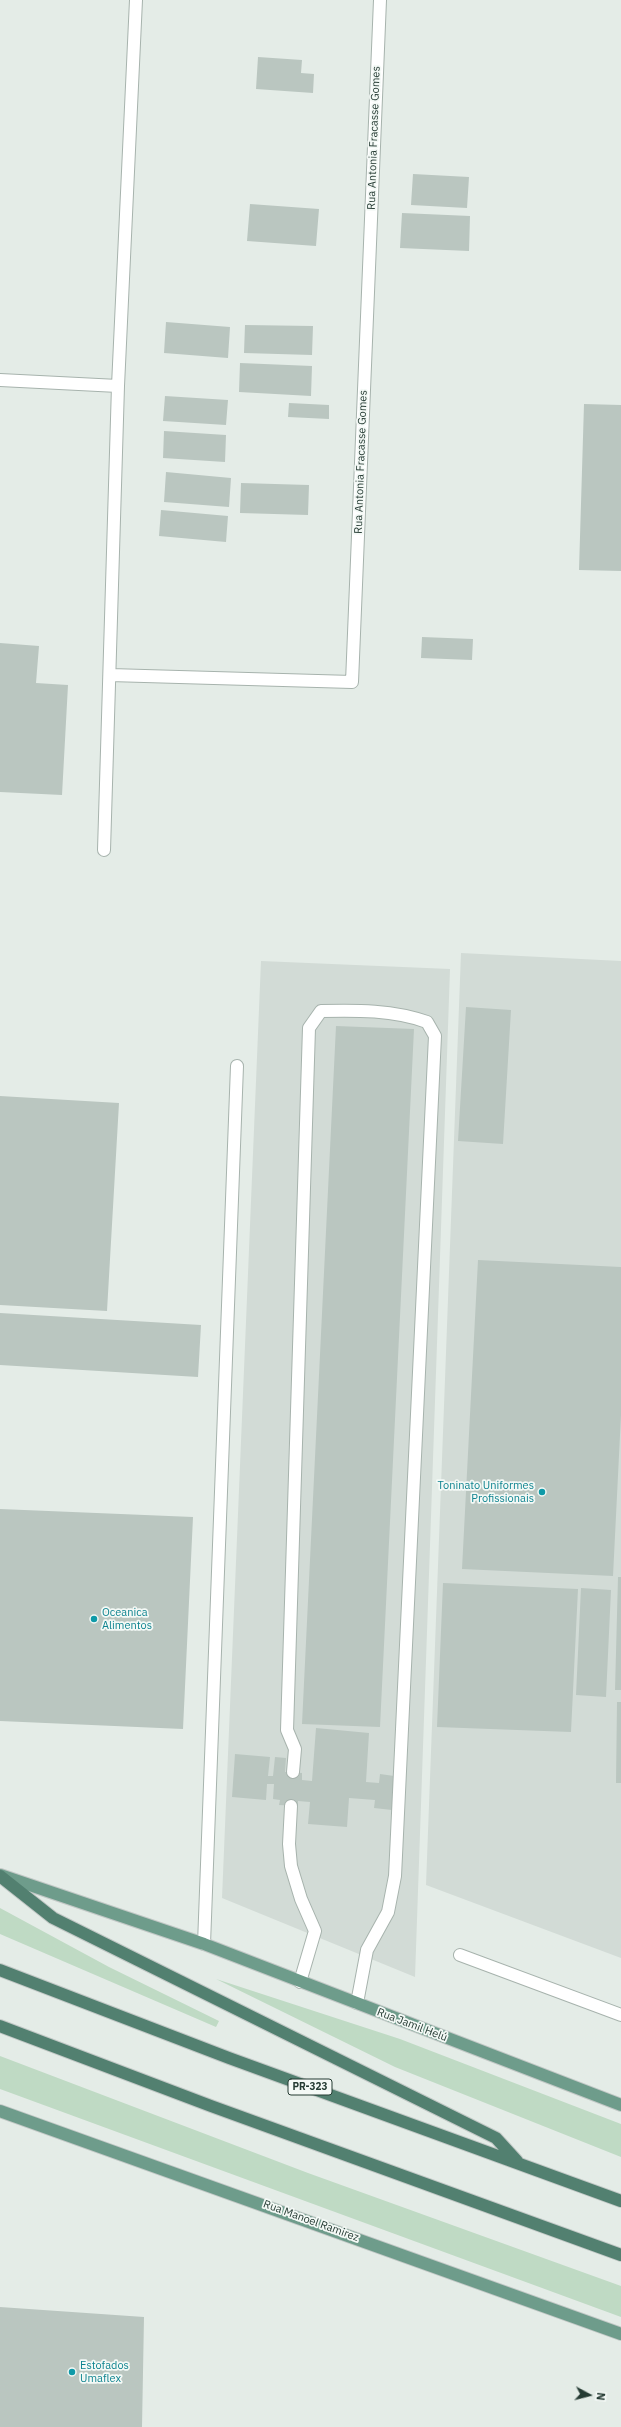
<!DOCTYPE html>
<meta charset="utf-8">
<style>
body{margin:0}
#map{position:relative;width:621px;height:2427px;overflow:hidden;background:#e4ece7;font-family:"IBM Plex Sans",sans-serif}
canvas{display:block}
.north{position:absolute;left:569px;top:2375px;width:40px;height:40px;-webkit-text-stroke:3px #f4f9f6;paint-order:stroke;rotate:97deg;font-size:11px;font-weight:700;line-height:16px;text-align:center;color:#253b33}
.north::after{content:'';display:block;margin:auto;width:14px;height:18px;background:#253b33;clip-path:polygon(50% 0,100% 100%,50% 72%,0 100%)}
</style>
<div id="map">
<canvas width="621" height="2427"></canvas>
<div class="north">N</div>
</div>
<script>
const c = document.querySelector('canvas').getContext('2d');
c.lineJoin = 'round';
function fillPath(path, color) { c.fillStyle = color; c.fill(path, 'evenodd'); }
function trace(path, color, width, dash) { c.strokeStyle = color; c.lineWidth = width; c.lineCap = dash ? 'butt' : 'round'; c.setLineDash(dash || []); c.stroke(path); }
function label(font, color, halo, rows, align = 'center') {
  c.font = font + ' "IBM Plex Sans",sans-serif'; c.lineWidth = 3.5; c.setLineDash([]); c.textBaseline = 'middle'; c.strokeStyle = halo; c.fillStyle = color; for (const [text, x, y, turn = 0] of rows) {
    c.save(); c.translate(x, y); c.rotate((+turn || 0) * Math.PI / 180); c.textAlign = isNaN(turn) ? turn : align; if (halo) c.strokeText(text, 0, 0); c.fillText(text, 0, 0); c.restore();
  }
}
fillPath(new Path2D(`
 M461,953l160,8v997l-195,-73z
 M261,961l189,8 -35,1008 -193,-79z`), '#d2dbd6');
fillPath(new Path2D(`
 M0,1908l109,59 110,54 -3,6 -216,-93z
 M216,1979l184,60 221,85v33l-226,-90z
 M0,2056l308,117 313,113v31l-621,-228z`), '#bfdac4');
fillPath(new Path2D(`
 M258,57l44,3 -1,13 13,1 -1,19 -57,-4z
 M413,174l56,3 -2,31 -56,-3z
 M250,204l69,5 -3,37 -69,-5z
 M402,213l68,3 -1,35 -69,-3z
 M166,322l64,5 -2,31 -64,-5z
 M245,325l68,1 -1,29 -68,-2z
 M240,363l72,3 -1,30 -72,-4z
 M165,396l63,4 -2,25 -63,-4z
 M289,403l40,2v14l-41,-2z
 M584,404l37,1v166l-42,-1z
 M164,431l62,4 -1,27 -62,-4z
 M166,472l65,6 -2,29 -65,-5z
 M241,483l68,2 -1,30 -68,-2z
 M161,510l67,6 -2,26 -67,-6z
 M422,637l51,2 -1,21 -51,-2z
 M0,643l39,3 -3,37 32,2 -6,110 -62,-3z
 M466,1007l45,3 -8,134 -45,-3z
 M336,1026l78,3 -34,698 -78,-3z
 M0,1096l119,7 -12,208 -107,-6z
 M478,1260l143,7v148l-8,161 -151,-7z
 M0,1313l201,12 -3,52 -198,-12z
 M0,1509l193,8 -10,212 -183,-8z
 M618,1577h3v113h-6z
 M443,1583l135,6 -7,143 -134,-5z
 M581,1588l30,2 -5,107 -30,-2z
 M617,1702h4v81h-5z
 M316,1728l53,5 -3,49 13,1 1,-9 14,2 -2,34 -18,-2 1,-8 -26,-2 -2,29 -39,-3 2,-22 -12,-1v5l-19,-1 1,-5 -7,-1 1,-15h-7l-1,16 -34,-3 3,-43 35,3 -2,19h5l2,-19 11,1 -1,14 17,1v7l10,1z
 M0,2307l144,10 -2,110h-142z`), '#bac6c0');
const service = new Path2D(`
 M293,1772l2,-23 -8,-19 22,-702 12,-17c35,-1 73,-1 106,11l8,14 -40,840 -7,36 -21,38 -10,53
 M291,1806l-2,38 2,22 10,33 14,32 -15,51
 M204,1944l33,-878`);
const minor = new Path2D(`
 M0,380l118,6
 M110,675l242,7 28,-682
 M104,850l14,-464 18,-386
 M460,1955l161,60`);
const primary = new Path2D(`
 M0,1875l204,69 417,161
 M0,2111l621,223`);
const trunk = new Path2D(`
 M0,1876l53,42 443,220 21,23
 M0,1970l229,88 392,143
 M0,2026l211,80 410,149`);
trace(service, '#a7b3ad', 14);
trace(minor, '#a7b3ad', 14);
trace(primary, '#c2c8c6', 14);
trace(trunk, '#c2c8c6', 14);
trace(service, '#fff', 12);
trace(minor, '#fff', 12);
trace(primary, '#6e9c8b', 12);
trace(trunk, '#528070', 12);
for (const [x, y, r, color] of [
 [542,1492,4,"#0f9aa8"],
 [94,1619,4,"#0f9aa8"],
 [72,2372,4,"#0f9aa8"]
]) { const dot = new Path2D(); dot.arc(x, y, r, 0, 2 * Math.PI); c.fillStyle = color; c.fill(dot); trace(dot, '#f4f9f6', 1.5); }
for (const [x, y, w] of [
 [310,2087,44]
]) { const box = new Path2D(); box.roundRect(x - w / 2, y - 8, w, 16, 3); c.fillStyle = '#f4f9f6'; c.fill(box); trace(box, '#253b33', 1); }
label('bold 10px', '#253b33', null, [
 ["PR-323",310,2087]
]);
label('11px', '#253b33', '#f4f9f6', [
 ["Rua Antonia Fracasse Gomes",374,138,-88],
 ["Rua Antonia Fracasse Gomes",361,462,-88],
 ["Rua Jamil Helú",412,2025,21],
 ["Rua Manoel Ramirez",311,2221,20]
]);
label('11px', '#0d838f', '#f4f9f6', [
 ["Toninato Uniformes",534,1486,"right"],
 ["Profissionais",534,1499,"right"],
 ["Oceanica",102,1613],
 ["Alimentos",102,1626],
 ["Estofados",80,2366],
 ["Umaflex",80,2379]
], 'left');
</script>
